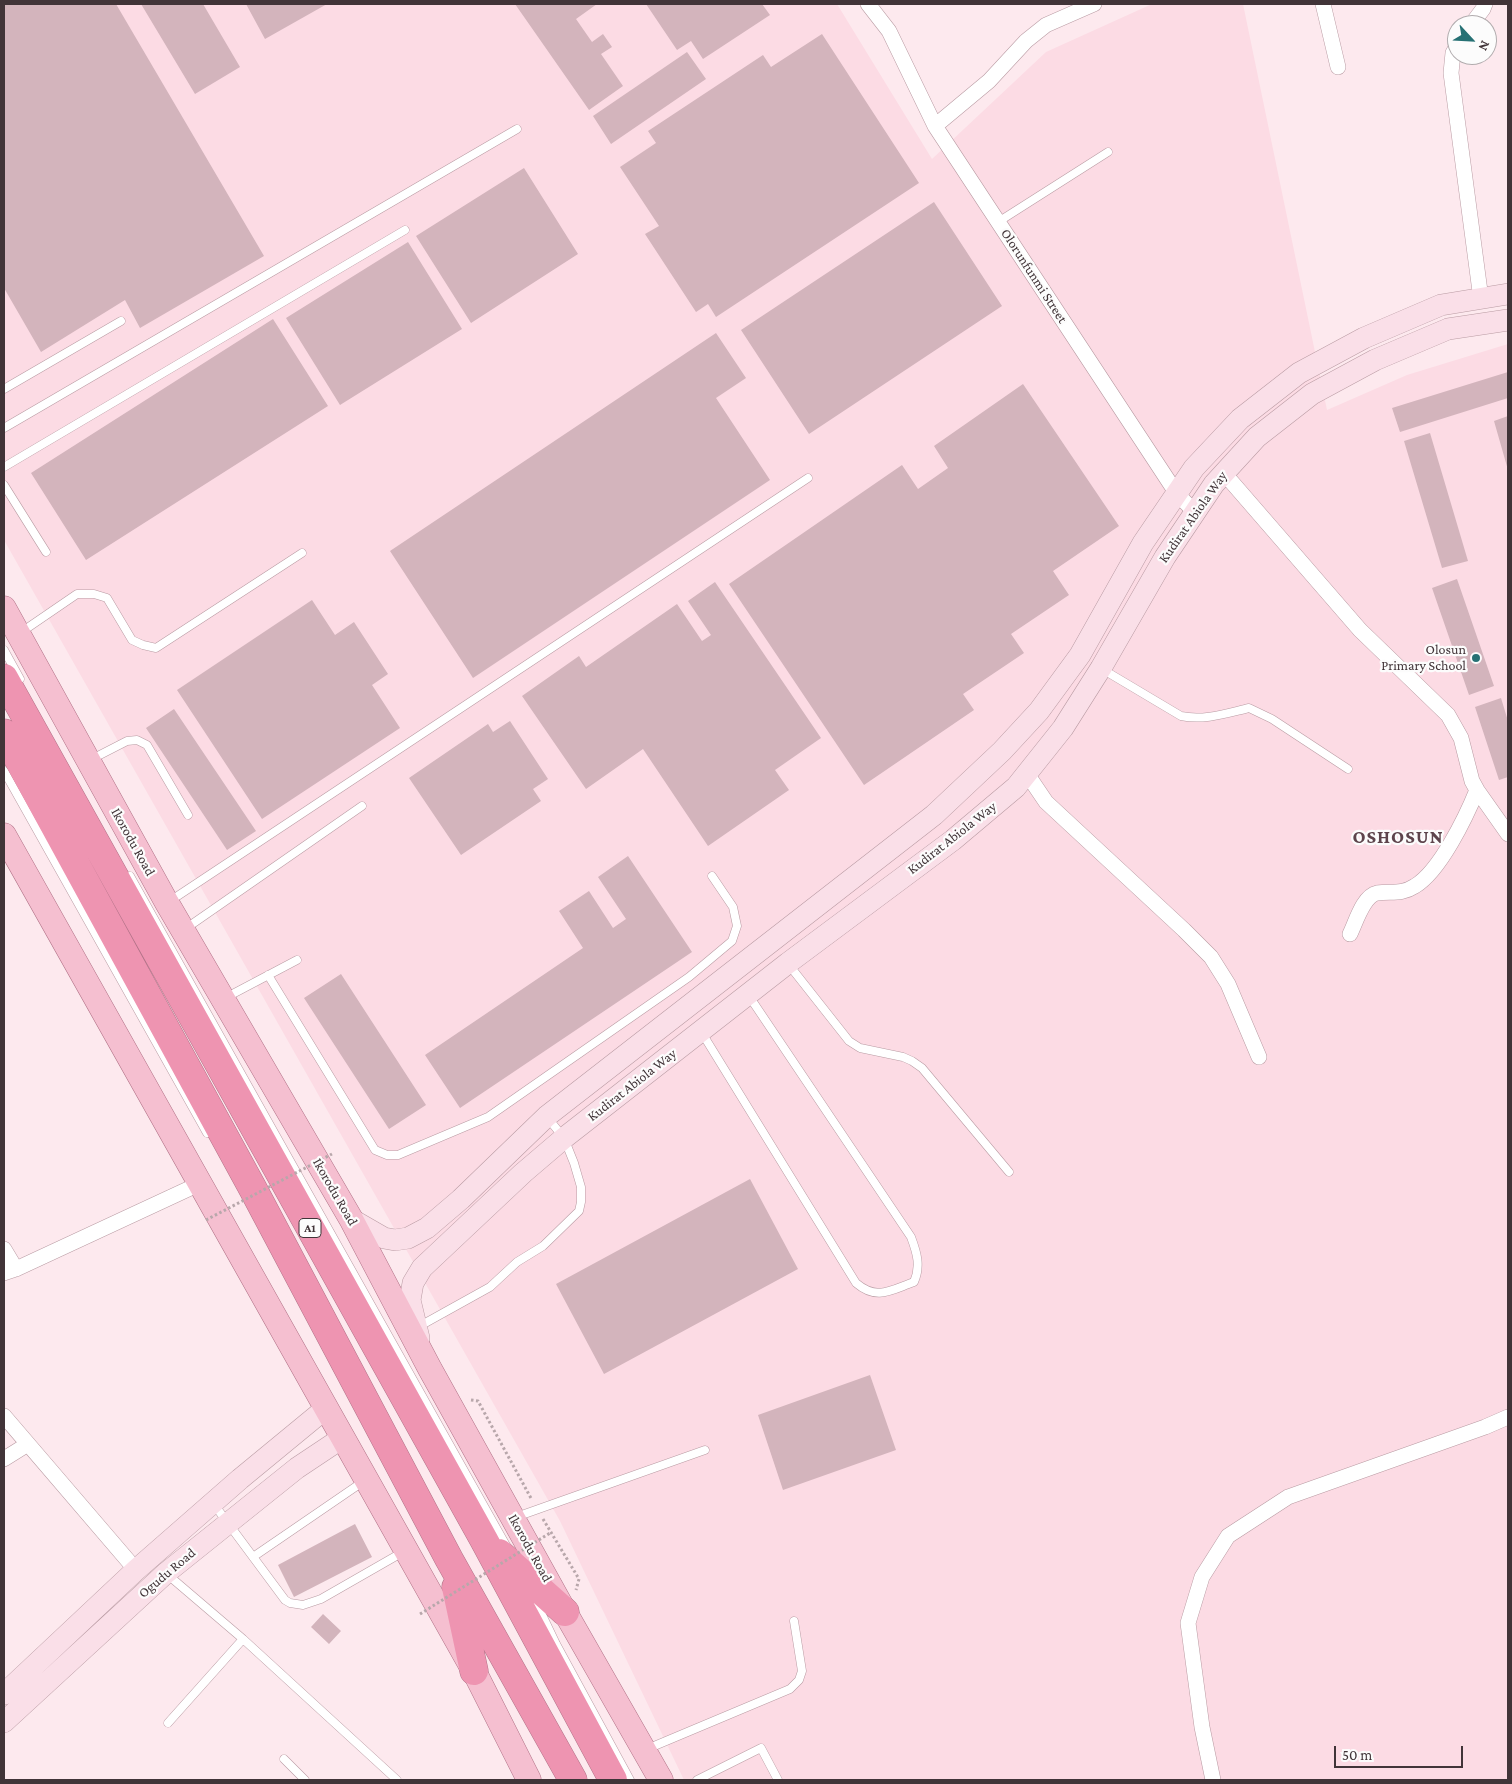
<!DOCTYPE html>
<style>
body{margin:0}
#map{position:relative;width:1512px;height:1784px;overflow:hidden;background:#fde9ee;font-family:"Crimson Pro",serif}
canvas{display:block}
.frame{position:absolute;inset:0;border:5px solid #413438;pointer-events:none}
.north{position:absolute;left:1447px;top:15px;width:50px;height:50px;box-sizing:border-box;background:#fcfcfc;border:1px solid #b1acae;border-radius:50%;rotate:115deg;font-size:14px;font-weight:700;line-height:20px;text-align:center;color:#413438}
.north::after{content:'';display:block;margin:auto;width:18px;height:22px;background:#267174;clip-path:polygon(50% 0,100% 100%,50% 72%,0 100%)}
.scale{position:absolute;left:1334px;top:1746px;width:129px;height:22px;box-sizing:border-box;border:2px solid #413438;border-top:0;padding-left:6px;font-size:15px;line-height:18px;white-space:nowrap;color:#413438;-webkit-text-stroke:4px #fcfcfc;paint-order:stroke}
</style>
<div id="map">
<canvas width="1512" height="1784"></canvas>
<div class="frame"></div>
<div class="north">N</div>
<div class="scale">50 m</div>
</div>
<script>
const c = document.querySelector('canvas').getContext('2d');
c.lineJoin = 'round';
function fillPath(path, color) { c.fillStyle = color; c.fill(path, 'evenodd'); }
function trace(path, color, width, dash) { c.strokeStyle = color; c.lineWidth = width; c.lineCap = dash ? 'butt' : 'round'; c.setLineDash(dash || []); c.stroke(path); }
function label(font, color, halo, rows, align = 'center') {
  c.font = font + ' "Crimson Pro",serif'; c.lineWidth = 4.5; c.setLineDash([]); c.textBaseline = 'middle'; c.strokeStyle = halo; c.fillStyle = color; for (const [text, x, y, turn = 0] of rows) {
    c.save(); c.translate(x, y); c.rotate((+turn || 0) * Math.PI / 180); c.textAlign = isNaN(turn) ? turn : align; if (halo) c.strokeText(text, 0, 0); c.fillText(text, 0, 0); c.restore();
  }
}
fillPath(new Path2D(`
 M4,4h833l95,155 114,-107 106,-48h91l84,406 80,-35 101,-31v1436h-824l-124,-259 -556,-981z`), '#fcdbe4');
fillPath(new Path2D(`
 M4,4h112l148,252 -124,72 -15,-28 -84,52 -37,-64z
 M141,4h62l37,63 -45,27z
 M246,4h81l-62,35z
 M515,4h82l-21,15 16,23 11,-8 9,13 -11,7 22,32 -34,24z
 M646,4h116l8,11 -67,44 -12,-18 -14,9z
 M822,34l97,149 -203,134 -8,-13 -12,8 -51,-78 14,-8 -39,-59 36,-24 -8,-12 115,-76 8,12z
 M687,52l19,27 -95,65 -18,-28z
 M524,168l54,86 -107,69 -55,-87z
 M934,202l68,104 -193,128 -68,-104z
 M408,242l54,87 -122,76 -54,-87z
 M273,319l55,87 -242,154 -55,-87z
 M716,333l30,45 -30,20 54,82 -297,198 -83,-127z
 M1508,372v26l-108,34 -8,-24z
 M1023,384l96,142 -66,45 16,24 -58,39 13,19 -61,41 11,16 -110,75 -135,-201 173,-119 16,24 30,-21 -14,-22z
 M1508,416v54l-14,-49z
 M1430,433l38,128 -26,7 -38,-127z
 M1457,579l37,107 -25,9 -37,-107z
 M715,582l106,156 -46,32 14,20 -81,56 -65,-97 -57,40 -64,-93 57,-40 7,11 91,-63 25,37 9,-6 -23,-34z
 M312,600l23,35 19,-13 34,52 -16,11 28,43 -138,91 -85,-129z
 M1501,698l7,23v56l-9,3 -24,-73z
 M174,709l82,122 -29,19 -81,-122z
 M510,721l38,58 -15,10 8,12 -80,54 -52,-77 79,-54 5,8z
 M628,856l64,96 -232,156 -35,-53 158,-107 -24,-37 30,-20 24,37 13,-9 -28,-42z
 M341,974l85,131 -37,24 -85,-131z
 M750,1179l48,90 -194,105 -48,-90z
 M870,1375l26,75 -113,40 -25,-75z
 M355,1524l17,33 -78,40 -16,-32z
 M323,1614l18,17 -12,13 -18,-17z`), '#d3b4bc');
const service = new Path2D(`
 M998,222l110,-70
 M4,389l117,-68
 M4,428l513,-299
 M4,467l401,-237
 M4,485l42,67
 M20,633l57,-39h17l13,4 25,42 11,5 13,3 146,-95
 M4,650l16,29
 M1102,669l79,47c23,5 46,-3 68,-8l23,11 76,50
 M90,760l37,-19 10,-1 10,5 41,70
 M4,771l203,362
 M130,876l378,673
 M170,901l638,-423
 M185,929l177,-123
 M789,965l60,76 11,7 43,9 9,4 10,7 87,104
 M268,975l107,175 12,5h11l90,-38 201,-140 43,-36 5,-15 -4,-19 -21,-31
 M225,998l72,-38
 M702,1033l154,250c21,18 35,7 58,-1 7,-16 3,-29 -3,-45l-162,-241
 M418,1327l72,-40 27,-25 26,-16 36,-35 2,-9v-15l-7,-24 -10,-25 -17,-21
 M213,1503l72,97 5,3 13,2 18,-6 82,-47
 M516,1517l189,-67
 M253,1557l111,-76
 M168,1575l75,64 154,141
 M533,1596l23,48 74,136
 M168,1723l75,-84
 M647,1749l143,-60 9,-9 3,-9 -8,-50
 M284,1759l21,21
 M697,1780l64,-32 17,32`);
const minor = new Path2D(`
 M868,4l21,27 46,95 242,368 18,18
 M1323,4l15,63
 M1471,25l12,-16 2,-5
 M1457,46l-4,7 -2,20 30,226
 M935,126l54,-45 37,-40 20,-16 48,-21
 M1223,472l137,158 88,85 13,23 11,43 5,9 31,44
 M1027,774l19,28 138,128 27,27 17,27 31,73
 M1350,934c6,-12 13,-38 27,-41 15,-2 24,2 38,-7 25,-15 51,-69 62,-96
 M4,1249l12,20
 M4,1273l12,-4 183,-85
 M4,1416l132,154
 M4,1459l24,-15
 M1213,1780l-11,-53 -14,-104 14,-46 26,-41 60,-39 197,-70 23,-10`);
const secondary = new Path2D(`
 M351,1219l33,19 11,2 13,-2 19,-10 34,-29 86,-83 387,-301 68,-64 37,-40 41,-56 63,-112 51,-75 46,-49 59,-46 65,-35 77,-33 67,-11
 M419,1338l-9,-38 3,-17 9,-15 101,-95 41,-35 224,-175 165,-123 63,-53 47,-59 38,-60 64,-111 49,-73 43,-47 55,-43 63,-34 73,-31 60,-9
 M4,1694l132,-124 104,-91 85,-70
 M4,1722l162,-149 131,-105 45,-30`);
const primary = new Path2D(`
 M4,608l163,295 184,316 79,150 135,243 96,168
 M4,835l470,836 55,109`);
const motorway = new Path2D(`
 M4,678l480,862 129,240
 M4,733l249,456 196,370 124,221
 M499,1553l66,59
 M456,1587l18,84`);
trace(service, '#b99ba3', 9);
trace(minor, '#b99ba3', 16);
trace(secondary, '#b99ba3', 22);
trace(primary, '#b17287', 25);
trace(motorway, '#b17287', 29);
trace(new Path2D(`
 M471,1400l7,1 54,99
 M543,1519l36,60 -3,11`), '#b8a7ab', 3, [2.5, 2.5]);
trace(service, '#fff', 8);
trace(minor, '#fff', 15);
trace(secondary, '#fadfe8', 21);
trace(primary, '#f5bfd0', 24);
trace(motorway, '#ee94b1', 28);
trace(new Path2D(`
 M206,1220l126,-66
 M420,1614l130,-81`), '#b8a7ab', 3, [2.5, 2.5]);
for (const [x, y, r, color] of [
 [1476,658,5,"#267174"]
]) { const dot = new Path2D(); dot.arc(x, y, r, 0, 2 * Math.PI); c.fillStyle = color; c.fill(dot); trace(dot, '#fcfcfc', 2); }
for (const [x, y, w] of [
 [310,1228,22]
]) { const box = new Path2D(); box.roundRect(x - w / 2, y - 9.5, w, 19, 4); c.fillStyle = '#fcfcfc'; c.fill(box); trace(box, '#413438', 1); }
label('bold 12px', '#413438', null, [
 ["A1",310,1228]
]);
label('14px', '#413438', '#fcfcfc', [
 ["Olorunfunmi Street",1034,276,57],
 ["Kudirat Abiola Way",1193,517,-55],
 ["Kudirat Abiola Way",952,838,-38],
 ["Ikorodu Road",133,842,61],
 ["Kudirat Abiola Way",632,1085,-38],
 ["Ikorodu Road",335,1192,60],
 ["Ikorodu Road",530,1548,61],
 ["Ogudu Road",167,1573,-40]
]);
label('14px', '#413438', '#fcfcfc', [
 ["Olosun",1466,650],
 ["Primary School",1466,666]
], 'right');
c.letterSpacing = '1px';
label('bold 19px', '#5e444c', '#fcfcfc', [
 ["OSHOSUN",1398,837]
]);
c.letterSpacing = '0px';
</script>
